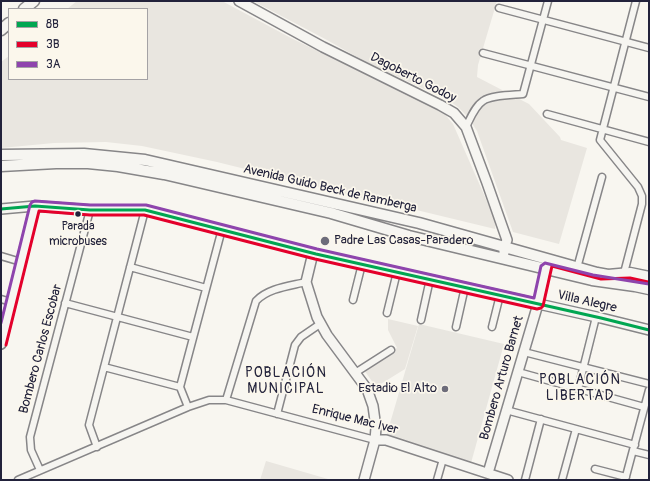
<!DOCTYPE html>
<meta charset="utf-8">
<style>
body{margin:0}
#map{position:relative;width:650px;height:481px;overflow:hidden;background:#f8f6f0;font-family:Pangolin,sans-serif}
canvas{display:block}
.frame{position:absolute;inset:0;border:2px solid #22223b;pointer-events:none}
.legend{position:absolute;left:8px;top:8px;width:140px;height:72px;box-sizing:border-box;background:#fbf7ec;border:1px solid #a4a2a5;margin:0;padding:5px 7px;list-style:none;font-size:12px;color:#22223b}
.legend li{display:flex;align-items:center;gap:8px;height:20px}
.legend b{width:20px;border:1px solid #a4a2a5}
</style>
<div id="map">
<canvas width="650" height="481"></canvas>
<div class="frame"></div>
<ul class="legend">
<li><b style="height:5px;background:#00a651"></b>8B</li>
<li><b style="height:5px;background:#e4002b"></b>3B</li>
<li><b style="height:5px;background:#8e44ad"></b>3A</li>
</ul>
</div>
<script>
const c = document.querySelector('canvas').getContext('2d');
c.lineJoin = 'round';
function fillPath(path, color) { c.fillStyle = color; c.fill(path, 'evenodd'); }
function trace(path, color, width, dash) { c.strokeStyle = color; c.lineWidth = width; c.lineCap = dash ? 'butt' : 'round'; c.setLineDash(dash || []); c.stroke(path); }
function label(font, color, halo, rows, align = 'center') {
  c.font = font + ' Pangolin,sans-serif'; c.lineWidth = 3.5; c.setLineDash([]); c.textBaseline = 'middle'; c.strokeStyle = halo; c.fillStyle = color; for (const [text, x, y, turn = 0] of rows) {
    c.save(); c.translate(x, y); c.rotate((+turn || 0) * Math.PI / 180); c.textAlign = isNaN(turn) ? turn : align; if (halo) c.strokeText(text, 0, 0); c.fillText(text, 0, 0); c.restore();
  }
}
fillPath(new Path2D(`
 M77,1h145l69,37 152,74 10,12 43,98 -1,7 -91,-22 -46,-10 -141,-35 -75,-16 -36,-4 -52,1 -53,5v-86l8,-6v23h138v-70h-80z
 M253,1h244l-19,64 -1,12 52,27 31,33 1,3 26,8 -28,96 -46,-12 -36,-101 -9,-14 -10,-10 -10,-7 -82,-38 -39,-22z
 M388,319l30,7 -13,43 -29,18 -12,-17 33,-22 -9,-18z
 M266,461l62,18v1h-68z`), '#e9e6e0');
fillPath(new Path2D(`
 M432,231l30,8 9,5 29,6v3l-73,-19z
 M419,324l85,20 -33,119 -85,-26z`), '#e8e6e0');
const street = new Path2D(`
 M499,8l150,40
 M483,53l166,44
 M547,114l102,28
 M466,127c4,-8 9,-21 17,-26 8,-6 29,-6 40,-7l25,-93
 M1,256l20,6
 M130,267l76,21
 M577,268l25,-91
 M624,273l18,-69v-8l-4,-9 -38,-47 36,-139
 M1,299l10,3
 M353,300l9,-36
 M65,303l128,34
 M387,313l10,-41
 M421,320l9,-41
 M456,327l9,-40
 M492,327l8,-32
 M524,352l125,32
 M104,367l76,20
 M518,372l126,35
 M355,373l36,-23
 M578,389l18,-72
 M226,400l30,-99c12,-13 34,-15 50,-19
 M188,407l-8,-20 42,-158
 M506,410l129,35
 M277,414l18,-69 6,-8 19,-13
 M97,447l-8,-22 1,-4 55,-211
 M633,451l16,4
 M595,469l31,8
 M40,470l-9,-20 -1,-13 60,-227
 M18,480l170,-73 21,-7h17l149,40
 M437,480l6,-21
 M525,480l16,-61
 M562,480l14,-51
 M625,480l24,-90`);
const secondary = new Path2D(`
 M239,1l84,46 117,58 14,8 12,14 21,56 20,57 -3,8v5
 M1,209l34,-3 55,4h55l171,44 285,64 48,12
 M313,253l-7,29 11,35 10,18 40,54 6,17 3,22 -1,12 -11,40
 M1,344l34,-138
 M375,440h11l122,40
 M488,473l50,-169 9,-41`);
const primary = new Path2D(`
 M24,9l10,-8
 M1,30l8,-7
 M1,155l83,-1 61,6 274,63 178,50 11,2 22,-2 19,4
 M1,166l55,-3h32l30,3 46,8 167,39 78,23 183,44 43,6 14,3`);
trace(street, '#878688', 9);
trace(secondary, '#878688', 12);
trace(primary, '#878688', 13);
trace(street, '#f6f5f1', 6);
trace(secondary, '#f6f5f1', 9);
trace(primary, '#f6f5f1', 10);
trace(new Path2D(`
 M1,209l34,-3 55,4h55l171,44 285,64 48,12`), '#00a651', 3);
trace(new Path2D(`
 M6,345l33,-134 51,4h54l171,44 222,50 4,-1 2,-2 9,-40 49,13 29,-1 18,4`), '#e4002b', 3);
trace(new Path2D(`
 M1,323l29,-118 2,-3 3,-1 55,4h56l171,44 217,49 7,-32 4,-3 48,12 56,9`), '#8e44ad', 3);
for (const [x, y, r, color] of [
 [78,214,3.5,"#22223b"],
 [325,241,5,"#6d6c7a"],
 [445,389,4,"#6d6c7a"]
]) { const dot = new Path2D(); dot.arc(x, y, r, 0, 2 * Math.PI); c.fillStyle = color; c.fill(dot); trace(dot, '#fbf7ec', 1.5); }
label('12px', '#22223b', '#fbf7ec', [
 ["Parada",78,227],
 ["microbuses",78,242]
]);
label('13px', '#22223b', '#fbf7ec', [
 ["Dagoberto Godoy",413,78,27],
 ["Avenida Guido Beck de Ramberga",330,189,13],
 ["Villa Alegre",587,302,13],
 ["Bombero Carlos Escobar",41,349,-75],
 ["Bombero Arturo Barnet",502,378,-74],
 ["Enrique Mac Iver",355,420,14]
]);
label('13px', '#22223b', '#fbf7ec', [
 ["Padre Las Casas-Paradero",334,241],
 ["Estadio El Alto",437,389,"right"]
], 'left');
c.letterSpacing = '1px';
label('14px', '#22223b', '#fbf7ec', [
 ["POBLACIÓN",286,373],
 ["MUNICIPAL",286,389],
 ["POBLACIÓN",580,380],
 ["LIBERTAD",580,396]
]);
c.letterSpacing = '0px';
</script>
